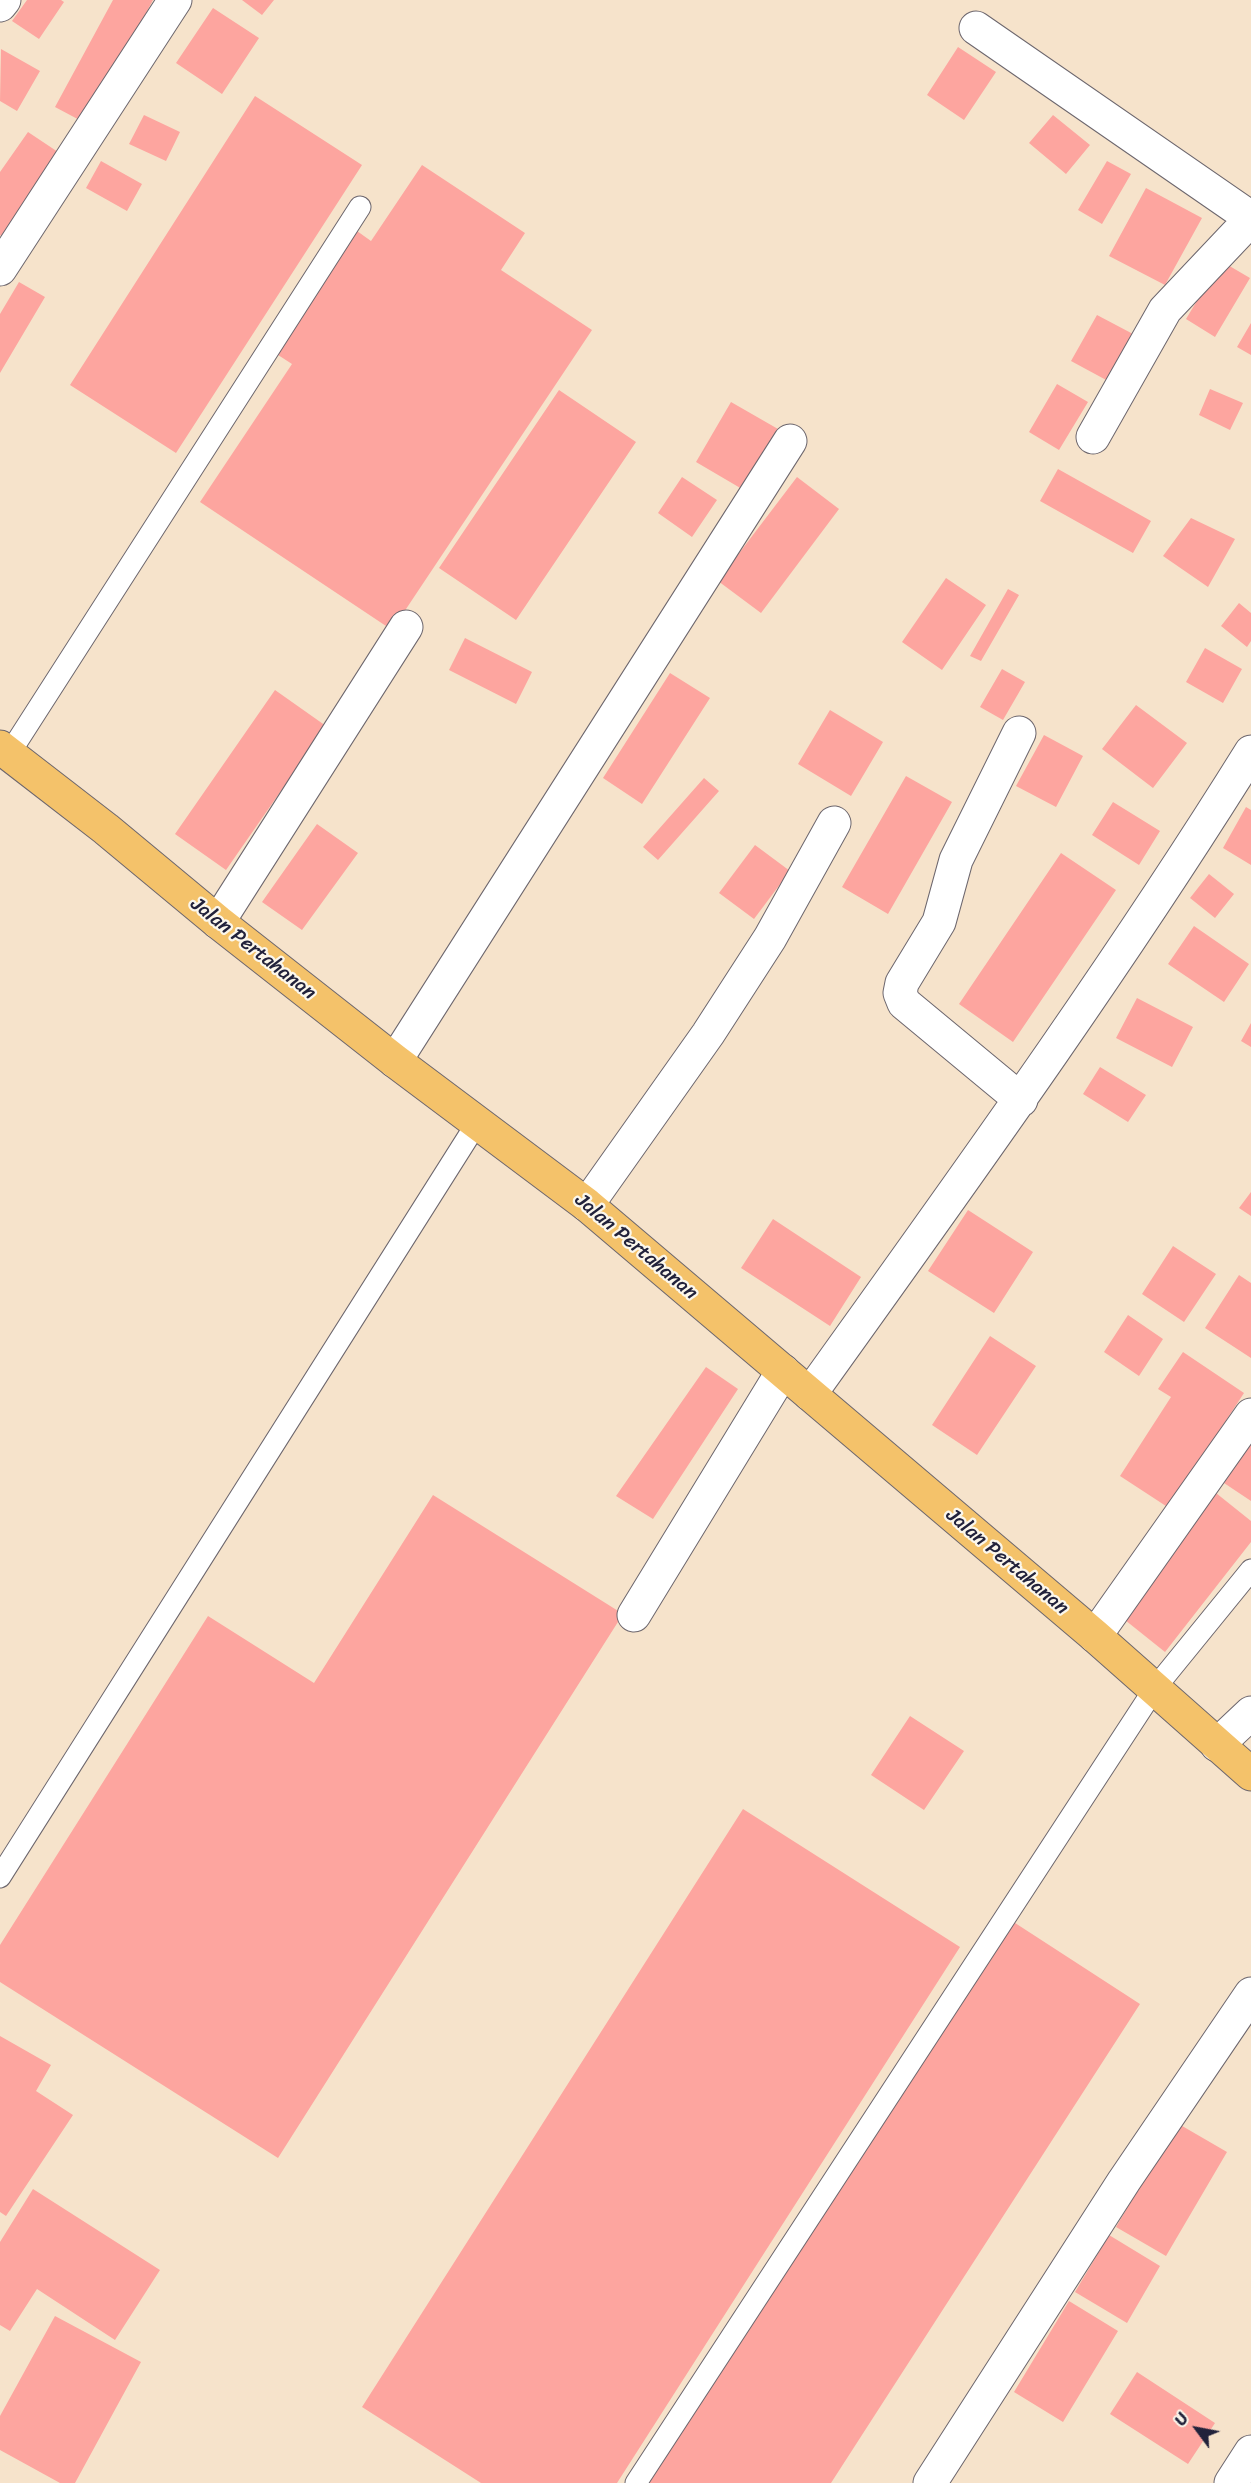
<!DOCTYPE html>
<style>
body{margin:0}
#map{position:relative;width:1251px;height:2483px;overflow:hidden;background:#f6e3cb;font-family:Sriracha,sans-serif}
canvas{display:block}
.north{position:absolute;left:1167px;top:2399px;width:60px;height:60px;-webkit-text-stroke:4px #fbf7ec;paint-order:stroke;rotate:302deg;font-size:16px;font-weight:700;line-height:24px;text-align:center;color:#22223b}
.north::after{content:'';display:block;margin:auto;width:21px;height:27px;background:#22223b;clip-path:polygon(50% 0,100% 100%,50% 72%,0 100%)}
</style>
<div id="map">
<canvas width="1251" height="2483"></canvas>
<div class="north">U</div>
</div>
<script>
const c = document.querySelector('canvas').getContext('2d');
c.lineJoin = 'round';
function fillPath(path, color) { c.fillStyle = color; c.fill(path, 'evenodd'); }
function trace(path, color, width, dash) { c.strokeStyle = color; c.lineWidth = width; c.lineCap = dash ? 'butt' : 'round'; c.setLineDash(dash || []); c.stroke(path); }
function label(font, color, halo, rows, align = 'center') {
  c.font = font + ' Sriracha,sans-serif'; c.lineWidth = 4.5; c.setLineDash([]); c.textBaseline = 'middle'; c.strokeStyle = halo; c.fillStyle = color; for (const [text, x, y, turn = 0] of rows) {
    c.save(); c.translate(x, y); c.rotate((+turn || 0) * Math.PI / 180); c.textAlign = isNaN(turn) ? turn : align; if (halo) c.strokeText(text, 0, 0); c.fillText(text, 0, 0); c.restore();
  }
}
fillPath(new Path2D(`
 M27,0h34l3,2 -25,37 -27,-18z
 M113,0h40l-66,124 -32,-17z
 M242,0h32l-12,15z
 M213,8l46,30 -37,56 -46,-31z
 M958,47l38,25 -32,48 -37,-25z
 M1,49l39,22 -23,40 -17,-10z
 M255,96l107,69 -186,288 -106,-68z
 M144,115l36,17 -14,29 -37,-17z
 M1053,115l37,30 -24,29 -37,-31z
 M28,132l36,24 -58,84 -6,-5v-63z
 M101,161l41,23 -15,27 -41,-23z
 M1107,161l24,13 -29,50 -24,-14z
 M422,165l103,68 -24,37 91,60 -200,300 -192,-128 92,-138 -17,-11 82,-122 14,10z
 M1146,188l56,30 -37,67 -56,-29z
 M1221,261l29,17 -35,59 -29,-18z
 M19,282l26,15 -45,76v-59z
 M1097,315l36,19 -25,47 -37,-20z
 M1251,323v32l-14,-8z
 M1057,384l31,18 -29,48 -30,-18z
 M1210,389l33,14 -13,27 -31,-15z
 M559,390l77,52 -120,178 -77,-52z
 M731,402l47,27 -36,60 -46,-27z
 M1058,469l93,52 -18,32 -93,-52z
 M682,477l35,23 -25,37 -34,-24z
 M797,477l42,32 -78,104 -43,-32z
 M1191,518l44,21 -27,48 -45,-31z
 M946,578l40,27 -44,65 -40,-28z
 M1008,589l11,6 -38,66 -11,-5z
 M1239,603l12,10v28l-4,6 -26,-21z
 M465,638l67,34 -16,32 -67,-34z
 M1205,648l37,21 -19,34 -37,-21z
 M1002,669l23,13 -22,38 -23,-13z
 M670,673l40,25 -68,106 -39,-26z
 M275,690l51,36 -100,144 -51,-36z
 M1136,705l51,38 -34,45 -51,-39z
 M830,710l53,32 -32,54 -53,-32z
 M1044,735l39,21 -27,51 -40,-21z
 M906,776l46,26 -64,112 -46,-27z
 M704,778l15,13 -61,69 -15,-13z
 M1113,802l47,29 -21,34 -47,-30z
 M1246,807l5,3v55l-28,-17z
 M317,824l41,29 -56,77 -40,-28z
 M755,845l35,26 -36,48 -35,-26z
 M1061,853l55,37 -103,152 -54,-38z
 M1209,874l25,20 -19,24 -25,-20z
 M1194,926l55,38 -25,38 -56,-38z
 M1137,998l56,29 -21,40 -56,-29z
 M1251,1023v24l-10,-6z
 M1100,1067l46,28 -18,27 -45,-28z
 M1251,1192v24l-12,-8z
 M968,1210l65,42 -39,61 -66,-42z
 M773,1219l88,58 -31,49 -89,-58z
 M1173,1246l43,28 -32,48 -42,-28z
 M1239,1275l12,8v75l-46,-30z
 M1128,1315l35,24 -24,37 -35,-24z
 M990,1336l46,30 -59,89 -45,-30z
 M1183,1352l61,41 -75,115 -49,-32 51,-79 -13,-8z
 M706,1367l32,22 -85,130 -37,-23z
 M1251,1443v58l-27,-18z
 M1216,1493l35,28v21l-86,110 -45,-36z
 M433,1495l190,119 -345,544 -278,-176v-37l208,-329 106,67z
 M910,1716l54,35 -40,59 -53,-35z
 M743,1809l217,138 -343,536h-136l-119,-76z
 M1012,1921l128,83 -309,479h-182z
 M0,2036l51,29 -15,26 37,24 -67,101 -6,-4z
 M1177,2123l50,29 -61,104 -50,-29z
 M33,2189l127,81 -45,70 -78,-51 -27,42 -10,-6v-83z
 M1109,2235l51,31 -33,57 -52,-31z
 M1069,2301l49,30 -55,91 -49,-30z
 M55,2316l86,46 -66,121h-15l-60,-33v-34z
 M1137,2372l78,51 -27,41 -78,-50z`), '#fda59f');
const lane = new Path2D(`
 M9,754l351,-547
 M0,1877l477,-754
 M636,2483l519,-795 96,-118`);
const street = new Path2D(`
 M0,5l4,-5
 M976,28l275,190
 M0,269l175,-269
 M1093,437l72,-127 86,-91
 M1019,733l-63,127 -17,62 -37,61 -2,10 4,10 117,97
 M218,922l188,-295
 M395,1061l395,-620
 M587,1205l121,-171 62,-96 64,-115
 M810,1394c151,-211 304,-422 441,-642
 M634,1615l149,-244
 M1095,1636l156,-221
 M1217,1745l34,-32
 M930,2483l194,-302 127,-187
 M1231,2483l20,-31`);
const primary = new Path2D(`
 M0,747l106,82 112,93 177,139 192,144 508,431 156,138`);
trace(lane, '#6c666d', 23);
trace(street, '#6c666d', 35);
trace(primary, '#6c666d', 35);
trace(lane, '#fff', 21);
trace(street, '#fff', 33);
trace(primary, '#f4c26a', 33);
label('20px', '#22223b', '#fbf7ec', [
 ["Jalan Pertahanan",253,949,38],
 ["Jalan Pertahanan",636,1247,40],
 ["Jalan Pertahanan",1007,1562,40]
]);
</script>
